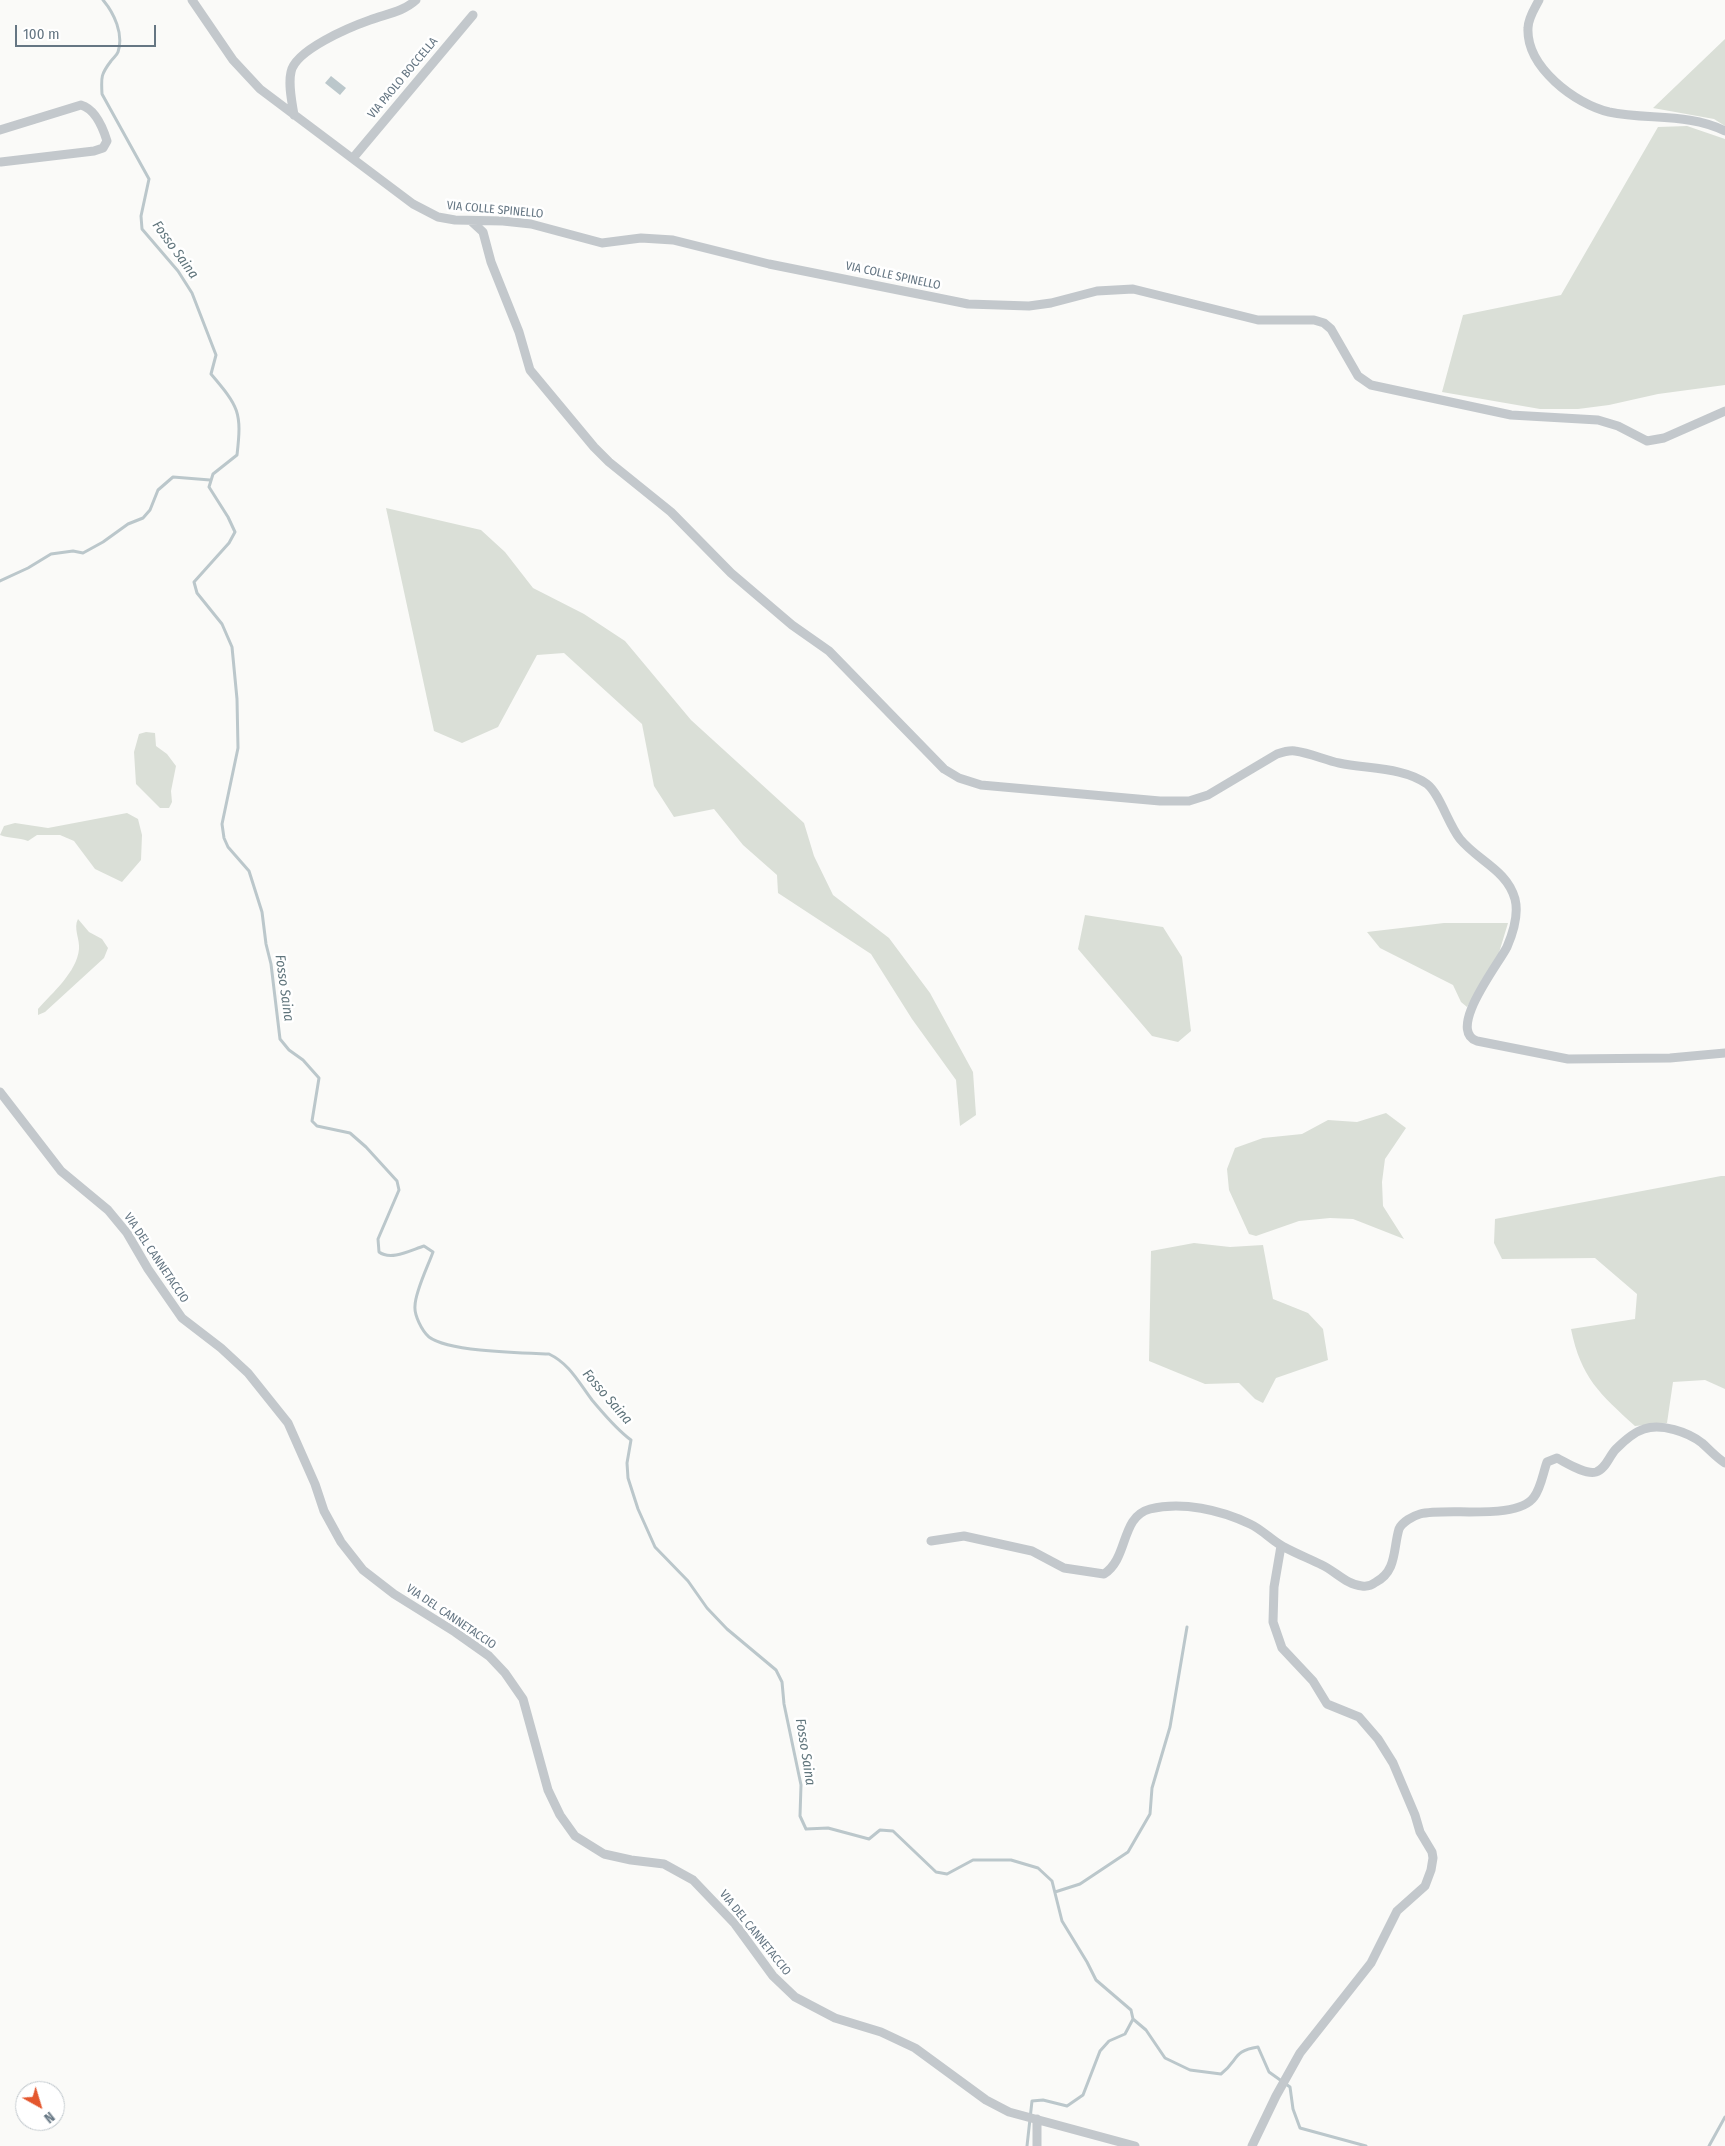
<!DOCTYPE html>
<style>
body{margin:0}
#map{position:relative;width:1725px;height:2146px;overflow:hidden;background:#fafaf8;font-family:"Fira Sans Condensed",sans-serif}
canvas{display:block}
.north{position:absolute;left:15px;top:2081px;width:50px;height:50px;box-sizing:border-box;background:#fff;border:1px solid #c1c8cd;border-radius:50%;rotate:141deg;font-size:14px;font-weight:700;line-height:20px;text-align:center;color:#657683}
.north::after{content:'';display:block;margin:auto;width:18px;height:22px;background:#e4572e;clip-path:polygon(50% 0,100% 100%,50% 72%,0 100%)}
.scale{position:absolute;left:15px;top:25px;width:141px;height:22px;box-sizing:border-box;border:2px solid #657683;border-top:0;padding-left:6px;font-size:15px;line-height:18px;white-space:nowrap;color:#657683;-webkit-text-stroke:4px #fff;paint-order:stroke}
</style>
<div id="map">
<canvas width="1725" height="2146"></canvas>
<div class="north">N</div>
<div class="scale">100 m</div>
</div>
<script>
const c = document.querySelector('canvas').getContext('2d');
c.lineJoin = 'round';
function fillPath(path, color) { c.fillStyle = color; c.fill(path, 'evenodd'); }
function trace(path, color, width, dash) { c.strokeStyle = color; c.lineWidth = width; c.lineCap = dash ? 'butt' : 'round'; c.setLineDash(dash || []); c.stroke(path); }
function label(font, color, halo, rows, align = 'center') {
  c.font = font + ' "Fira Sans Condensed",sans-serif'; c.lineWidth = 5; c.setLineDash([]); c.textBaseline = 'middle'; c.strokeStyle = halo; c.fillStyle = color; for (const [text, x, y, turn = 0] of rows) {
    c.save(); c.translate(x, y); c.rotate((+turn || 0) * Math.PI / 180); c.textAlign = isNaN(turn) ? turn : align; if (halo) c.strokeText(text, 0, 0); c.fillText(text, 0, 0); c.restore();
  }
}
fillPath(new Path2D(`
 M1725,39v87l-11,-7 -61,-11z
 M1687,126l38,13v246l-67,9 -49,11 -31,4h-38l-98,-17 21,-77 98,-20 97,-168z
 M386,508l95,22 24,22 28,36 51,26 41,27 66,79 113,103 10,33 19,39 56,43 41,55 43,79 3,43 -16,11 -4,-46 -44,-61 -41,-65 -93,-61 -1,-18 -34,-30 -29,-36 -40,8 -20,-31 -12,-62 -78,-71 -27,2 -39,72 -36,16 -28,-12z
 M146,732l9,1 1,13 11,8 9,12 -5,25 1,11 -3,6h-9l-24,-24 -2,-32 5,-18z
 M127,813l11,6 4,16 -1,25 -19,22 -27,-13 -21,-28 -14,-6h-23l-9,6c-10,-4 -18,-2 -28,-6l4,-9 11,-3 33,5z
 M1085,915l78,12 19,30 9,74 -13,11 -26,-6 -74,-87z
 M78,919l11,13 13,7 6,9 -4,10 -59,54 -7,3v-6c14,-16 39,-37 41,-60 1,-10 -6,-21 -1,-30z
 M1444,923h64l-10,33 -31,51 -6,-5 -8,-17 -73,-37 -13,-16z
 M1386,1113l20,15 -21,31 -3,23 1,24 21,33 -51,-20 -23,-1 -31,3 -43,15 -7,-2 -20,-44 -2,-21 8,-21 28,-10 39,-4 26,-14 29,2z
 M1721,1176h4v213l-20,-9 -32,2 -6,41 -32,3c-35,-32 -54,-48 -64,-97l64,-10 2,-25 -42,-36 -93,1 -8,-16 1,-24z
 M1194,1243l36,4 33,-2 10,54 35,14 15,16 5,31 -52,18 -13,25 -8,-4 -16,-16 -34,1 -56,-23 2,-110z`), '#dadfd7');
fillPath(new Path2D(`
 M331,76l15,12 -6,7 -15,-12z`), '#bbc7cb');
trace(new Path2D(`
 M103,0c11,13 21,34 15,52 -1,3 -5,6 -7,9 -10,13 -10,16 -9,33l47,85 -8,37 1,13 36,42 14,22 24,62 -5,19c28,33 31,38 26,81l-24,19 -4,13 19,30 7,15 -6,11 -35,39 3,11 25,31 10,23 5,52 1,49 -16,76 2,14 4,9 21,24 13,41 4,32 5,20 9,75 9,11 14,10 16,18 -7,43 5,5 33,7 16,14 31,34 2,9 -21,49 1,13c12,9 32,-2 45,-6l9,6c-5,14 -18,40 -18,54 -1,9 7,25 14,31 20,15 94,16 120,17 21,10 30,29 43,46 12,14 24,29 39,40l-4,23 1,15 10,31 17,38 33,34 19,27 20,21 49,41 6,12 2,22 17,81 -1,31 6,13 22,-1 41,11 11,-9 13,1 43,41 11,2 26,-14h38l27,8 14,13 10,40 25,41 9,18 35,30 2,9 13,11 19,28 25,12 31,4c18,-14 11,-23 37,-27l11,25 21,15 3,22 7,19 66,18
 M0,581l28,-13 23,-14 22,-3 10,2 20,-11 25,-18 15,-6 7,-8 8,-20 15,-13 37,3
 M1055,1892l25,-8 48,-32 22,-38 2,-26 18,-61 17,-100
 M1027,2146l5,-45 11,-1 24,6 16,-11 17,-44 9,-10 16,-7 8,-15
 M1709,2146l16,-29`), '#bbc7cb', 3);
trace(new Path2D(`
 M192,0l41,60 27,29 153,115 25,13 17,3 48,1 28,3 71,19 39,-5 32,2 96,24 199,40 61,2 22,-3 46,-12 36,-2 125,31h56l10,3 7,6 27,47 13,9 140,30 87,5 20,6 29,15 17,-3 61,-27
 M1539,0c-4,8 -11,18 -11,28 -2,39 47,76 81,84 39,8 80,1 116,19
 M294,115c-2,-13 -6,-30 -3,-43 4,-22 59,-45 79,-52 16,-6 33,-8 46,-20
 M0,130l81,-25c14,4 22,23 26,36l-4,7 -9,3 -93,11
 M353,158l120,-143
 M471,221l12,11 8,30 28,70 11,38 64,77 15,15 62,50 60,61 61,52 37,26 115,118 15,9 22,7 179,16h29l19,-6 69,-41c6,-2 12,-4 18,-3 15,2 30,9 44,12 28,6 65,4 88,21 13,10 21,40 33,55 18,22 47,31 55,60 4,16 -2,34 -8,48 -9,18 -61,83 -30,94l91,18 102,-1 55,-5
 M0,1092l61,79 47,39 19,23 21,36 34,49 39,30 27,25 40,50 27,61 9,27 17,31 22,28 31,24 61,38 34,24 16,17 18,26 25,91 12,25 15,21 29,18 27,6 33,4 29,16 42,44 38,52 22,21 40,21 46,14 34,16 71,52 23,12 126,34
 M931,1541l33,-5 68,15 32,17 40,6c25,-16 16,-57 46,-65 32,-8 71,1 100,15 13,6 22,17 34,23 13,7 26,12 38,18 13,6 25,20 40,21 5,1 10,-1 14,-4 21,-11 17,-33 23,-53 3,-7 14,-13 21,-15 27,-7 97,7 114,-17 7,-9 9,-24 13,-35l10,-4c10,5 28,17 39,14 10,-3 13,-16 20,-23 7,-7 18,-17 28,-20 17,-6 44,3 58,14 8,7 14,14 23,20
 M1037,2146v-27
 M1252,2146l24,-50 24,-43 71,-90 26,-52 28,-25 6,-16 2,-12 -1,-6 -12,-20 -5,-17 -22,-52 -15,-24 -19,-22 -32,-13 -14,-23 -31,-33 -9,-26 1,-35 7,-41`), '#c3c8cc', 9);
label('12px', '#657683', '#fff', [
 ["VIA PAOLO BOCCELLA",403,78,-50],
 ["VIA COLLE SPINELLO",495,210,5],
 ["VIA COLLE SPINELLO",893,276,12],
 ["VIA DEL CANNETACCIO",156,1258,56],
 ["VIA DEL CANNETACCIO",451,1617,34],
 ["VIA DEL CANNETACCIO",755,1933,51]
]);
label('italic 14px', '#60757c', '#fff', [
 ["Fosso Saina",175,250,54],
 ["Fosso Saina",284,988,82],
 ["Fosso Saina",607,1397,49],
 ["Fosso Saina",805,1752,81]
]);
</script>
